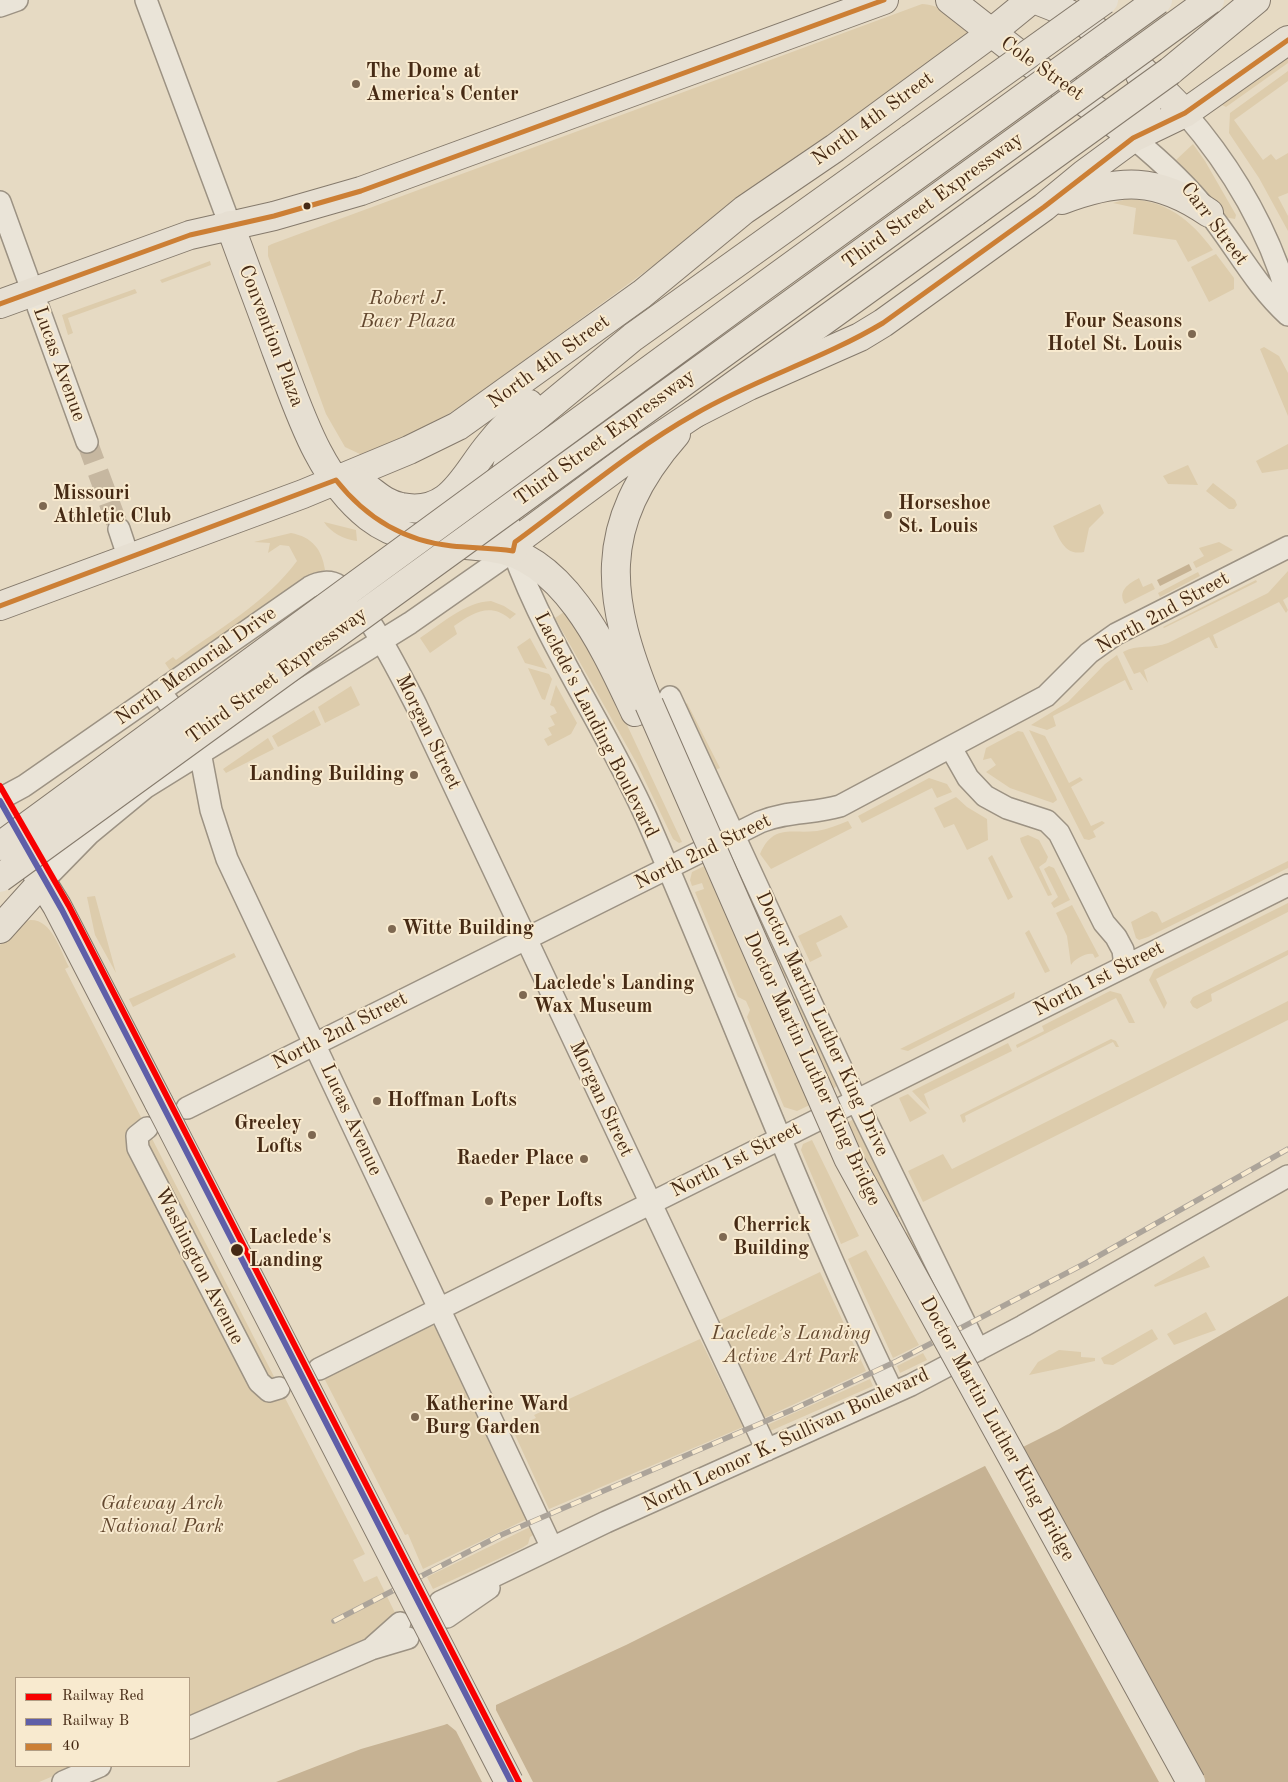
<!DOCTYPE html>
<meta charset="utf-8">
<style>
body{margin:0}
#map{position:relative;width:1288px;height:1782px;overflow:hidden;background:#e6dac3;font-family:"Old Standard TT",serif}
canvas{display:block}
.legend{position:absolute;left:15px;top:1677px;width:175px;height:90px;box-sizing:border-box;background:#f8eacf;border:1px solid #b19d84;margin:0;padding:6px 9px;list-style:none;font-size:15px;color:#462a14}
.legend li{display:flex;align-items:center;gap:10px;height:25px}
.legend b{width:25px;border:1px solid #b19d84}
</style>
<div id="map">
<canvas width="1288" height="1782"></canvas>
<ul class="legend">
<li><b style="height:6px;background:#f80000"></b>Railway Red</li>
<li><b style="height:6px;background:#5f5fa8"></b>Railway B</li>
<li><b style="height:6px;background:#cc7f35"></b>40</li>
</ul>
</div>
<script>
const c = document.querySelector('canvas').getContext('2d');
c.lineJoin = 'round';
function fillPath(path, color) { c.fillStyle = color; c.fill(path, 'evenodd'); }
function trace(path, color, width, dash) { c.strokeStyle = color; c.lineWidth = width; c.lineCap = dash ? 'butt' : 'round'; c.setLineDash(dash || []); c.stroke(path); }
function label(font, color, halo, rows, align = 'center') {
  c.font = font + ' "Old Standard TT",serif'; c.lineWidth = 4; c.setLineDash([]); c.textBaseline = 'middle'; c.strokeStyle = halo; c.fillStyle = color; for (const [text, x, y, turn = 0] of rows) {
    c.save(); c.translate(x, y); c.rotate((+turn || 0) * Math.PI / 180); c.textAlign = isNaN(turn) ? turn : align; if (halo) c.strokeText(text, 0, 0); c.fillText(text, 0, 0); c.restore();
  }
}
fillPath(new Path2D(`
 M922,4c17,0 38,14 47,28l-1,3 -505,370 -42,25 -59,25 -17,-8 -19,-33 -58,-158v-10l4,-2z
 M1288,53v10l-62,44 -6,-3z
 M1288,71v10l-54,39 29,40 8,-6 5,6 12,-7v40l-10,4 10,19v15l-29,-53 -30,-45 1,-20z
 M1193,144l12,17 31,54 -1,4 -11,-2 -29,-37 -19,-20z
 M1127,199c39,1 63,20 86,51l-25,12 -12,-22 -43,-6 3,-26 -23,-5z
 M1216,254l18,24v11l-25,13 -18,-35z
 M210,261l1,4 -49,18 -2,-3z
 M135,289l2,4 -69,25 5,15 -5,2 -6,-20z
 M1264,347l15,9 9,17v43l-28,-67z
 M1288,444v25l-26,4 -6,-12z
 M1188,465l10,20 -30,-1 -5,-8z
 M1213,483l22,17 2,5 -3,4h-5l-23,-18z
 M1100,504l4,9 -15,15 -5,24c-19,4 -24,-12 -31,-26z
 M324,522l32,8 1,11c-12,-1 -27,-9 -33,-19z
 M291,533c21,4 31,16 34,37l-12,4 -142,98 -6,-9 8,-6 3,3c41,-30 90,-57 121,-99l-8,-15 -9,-1 -12,8 2,-10 -16,-1z
 M1219,542l14,8 -37,18 -3,-6 11,-6 -5,-8z
 M1288,571v26l-5,3 5,10 -2,3 -7,-11 -66,33 5,13h-3l-6,-11 -65,33 4,13 -8,-11 -6,2 -11,-22c14,-8 30,-3 45,-9l100,-50z
 M1198,572l2,4 -40,21 -2,-4z
 M1139,578l4,9 9,-4 3,6 -30,15c-8,-13 3,-20 14,-26z
 M1256,580l1,2 -93,46 -1,-1z
 M491,601l13,5 12,8 -6,5c-20,-17 -37,-6 -56,7l3,8 -27,19 -10,-15c21,-14 45,-36 71,-37z
 M564,612l32,47 86,183 -3,1 -6,-4 -36,-75 -82,-146z
 M530,638l17,31 -22,-6 -8,-16z
 M1117,655l16,35h-3l-5,-10 -72,36 3,10 -9,4 -16,-5 37,-23 37,-38z
 M528,668l21,6 3,5 -7,21 -3,-1z
 M556,685l21,38 -6,11 -23,12 -4,-7 8,-4 -4,-7 7,-3 -5,-9 7,-3 -3,-6 -4,-2z
 M351,686l9,19 -35,18 -7,-16z
 M687,703l33,65 -5,2 -31,-65z
 M314,710l7,15 -43,22 -6,-11z
 M1029,730l16,6 24,47 11,-6 3,3 -12,7 20,39 11,-5 3,2 -12,8 3,6 -7,3 -5,-1z
 M1018,731l5,1 33,65 1,3 -4,3 -43,-15 -24,-16 10,-7 -5,-7 -8,2 3,-12z
 M268,738l6,11 -48,24 -3,-4z
 M929,778l18,6 5,8 -15,6 -5,-10 -70,35 -4,-7z
 M956,797l11,10 20,12 1,21 -21,10 -13,-26 -10,4 -10,-20z
 M848,821l4,7 -81,41 -11,-15c13,-30 31,-20 57,-23 11,-2 21,-6 31,-10z
 M1028,835l11,5 9,17 -2,5 -7,5 13,28 -4,1 -27,-54 -1,-4z
 M729,854l58,121 -3,7 8,15 6,3 39,85 -10,12 -30,14 -13,-4 -37,-90 3,-7 -4,-9 -8,-4 -43,-105 9,-3 -2,-6 -10,3 -2,-6 2,-8z
 M992,855l21,42 -5,3 -20,-42z
 M1288,861v7l-140,69 -9,3 -3,-2 -5,-16 21,-11 5,2 5,10z
 M1049,866l5,2 16,32 -16,8 -3,-5 7,-6 -14,-28z
 M95,896l21,77 -21,-38 -8,-38z
 M1288,903v9l-132,67 11,24 -3,6 -15,-29 5,-10z
 M1072,905l27,51 -4,2 -2,-4c-6,-2 -19,5 -22,11l-4,-29 -11,-23z
 M841,915l7,12 -32,16 6,13 -12,6 -12,-26z
 M30,920c22,-1 30,30 39,47l-4,2 300,585 -12,6 11,22 13,-6 21,43 -25,19 -184,80v-40h-173v88h61l-38,16h-39v-837l21,-21z
 M1029,930l21,41 -5,2 -20,-40z
 M1288,950v5l-77,39 1,7 -15,8 -4,-2 -3,-5 3,-5z
 M234,953l2,4 -103,50 -4,-8z
 M1110,991l11,3 14,29h-6l-13,-25 -99,50 -1,-3 28,-14 -2,-5z
 M1015,992l-1,6 -106,53 -8,-2z
 M1288,1001v19l-365,182 -15,-31 35,-17 9,15z
 M1111,1039l5,2 3,6h-3l-3,-5 -148,74 1,5 -3,2 -3,-8 2,-1z
 M1008,1043l4,8 -88,43 6,16 -18,-19z
 M908,1094l19,19 -17,9 -11,-24z
 M854,1119l45,93v5l-6,2 -49,-95z
 M812,1140l47,96 -18,8 -40,-94 2,-6z
 M906,1232l4,2 44,94 -53,-93z
 M866,1250l53,95 -26,13 -45,-99z
 M1204,1256l6,11 -55,20 -1,-2z
 M820,1272l46,99 -104,48 -46,-97z
 M1206,1312l10,18 -42,15 -7,-11z
 M434,1326l3,2 92,190 -106,51 -15,-35 -3,1 -81,-157 103,-51z
 M1152,1329l6,10 -45,26 -9,-1 -3,-6z
 M700,1339l43,88 -194,82 -38,-83 13,-6 1,3 11,-5 -2,-3z
 M1059,1350l22,2v5l14,1v3l-66,14 9,-13z
 M923,1353l4,7 -27,13 -3,-7z
 M870,1379l3,7 -105,46 -3,-6z
 M532,1526l3,8 -5,3 -2,7 -6,4 -89,41 -6,-12z`), '#ddccac');
fillPath(new Path2D(`
 M1189,564l3,6 -32,16 -3,-6z
 M1288,1296v486h-1012l85,-33 83,-24 52,-20 130,-60 433,-216z`), '#c6b293');
fillPath(new Path2D(`
 M1018,1447l184,335h-43l-175,-318z
 M496,1702v8l37,72h-51l-26,-51 -11,-9z`), '#e6dac3');
trace(new Path2D(`
 M87,442l32,87`), '#c6b7a0', 21, [21, 11]);
const minor = new Path2D(`
 M146,0l84,225
 M0,6l17,-6
 M1185,113c46,53 83,116 103,184
 M1133,138c28,23 54,47 76,75 27,34 47,73 79,102
 M0,202l87,240
 M119,529l10,30
 M160,691l30,42 10,19 11,58 16,49 325,689
 M670,697l186,403 122,250
 M951,748l17,30 17,18 22,12 40,13 12,12 45,90 12,14 7,13 2,16
 M0,799l24,-13 286,-199c9,-5 20,-7 29,-1 27,19 61,88 77,119l351,745
 M43,881l46,-47 57,-47 264,-164 103,-72c34,94 92,175 133,266 84,191 156,388 247,576
 M187,1108l573,-286c26,-11 53,-8 80,-16l206,-110 43,-43 27,-19 172,-87
 M147,1128l-10,8 1,12 121,234 10,9 10,-3
 M319,1369l969,-484
 M440,1602l166,-80 305,-137 112,-59 265,-150
 M447,1617l42,-29
 M373,1647l27,-24
 M189,1728l182,-79 37,-11
 M63,1782l37,-16`);
const major = new Path2D(`
 M950,0l79,62 96,69
 M1036,0c13,5 27,10 39,17 42,24 76,62 110,96
 M1133,138c19,-23 16,-45 4,-70
 M1062,200c58,-22 95,-23 147,13
 M230,225c15,42 31,83 46,125 22,57 42,127 93,167 36,28 79,25 123,31 73,8 115,105 143,164
 M0,304l190,-69 84,-19 87,-25 523,-191
 M513,551l2,-9 122,-90 57,-38 55,-28 111,-49 23,-14 161,-116 40,-33 49,-36 52,-25 103,-73
 M0,606l303,-112 106,-44 49,-24 184,-132 102,-84 91,-62 147,-108 49,-40
 M649,704c-43,-105 -54,-178 27,-270
 M0,814l57,92 102,197`);
const highway = new Path2D(`
 M1170,71l86,-71
 M694,414l281,-202
 M336,480c34,-2 35,20 65,27 49,10 63,-32 88,-62 12,-15 25,-29 40,-41
 M513,551c-17,-49 -14,-84 16,-128l104,-86 278,-199
 M0,929l43,-48`);
trace(minor, '#9c9283', 24);
trace(major, '#857a6c', 30);
trace(highway, '#857a6c', 30);
trace(minor, '#eae4d8', 21);
trace(major, '#e6dfd2', 28);
trace(highway, '#e6dfd2', 28);
const rail = new Path2D(`
 M334,1621l167,-86 293,-126 103,-48 189,-98 202,-114`);
trace(rail, '#aca49a', 5.5);
trace(rail, '#f8eacf', 4, [11]);
const majorBridge = new Path2D(`
 M649,704l199,454 343,624
 M159,1103l350,679`);
const highwayBridge = new Path2D(`
 M911,138l193,-138
 M975,212l195,-141
 M0,846l764,-560 394,-286
 M0,878l1210,-878`);
trace(majorBridge, '#857a6c', 30, []);
trace(highwayBridge, '#857a6c', 30, []);
trace(majorBridge, '#e6dfd2', 28);
trace(highwayBridge, '#e6dfd2', 28);
trace(new Path2D(`
 M0,304l190,-69 84,-19 87,-25 523,-191
 M0,606l336,-126c30,38 67,61 116,66 20,2 41,2 61,5l2,-9c59,-43 116,-92 180,-128 60,-35 128,-55 188,-91l161,-116 89,-69 52,-25 103,-73`), '#cc7f35', 5);
trace(new Path2D(`
 M0,786l69,120 450,876`), '#f80000', 6);
trace(new Path2D(`
 M0,801l62,109 449,872`), '#5f5fa8', 6);
for (const [x, y, r, color] of [
 [356,84,5,"#7e6851"],
 [307,206,4.5,"#462a14"],
 [1192,334,5,"#7e6851"],
 [43,506,5,"#7e6851"],
 [888,515,5,"#7e6851"],
 [414,775,5,"#7e6851"],
 [392,929,5,"#7e6851"],
 [523,995,5,"#7e6851"],
 [377,1101,5,"#7e6851"],
 [312,1135,5,"#7e6851"],
 [584,1159,5,"#7e6851"],
 [489,1201,5,"#7e6851"],
 [723,1237,5,"#7e6851"],
 [237,1250,7,"#462a14"],
 [415,1417,5,"#7e6851"]
]) { const dot = new Path2D(); dot.arc(x, y, r, 0, 2 * Math.PI); c.fillStyle = color; c.fill(dot); trace(dot, '#f8eacf', 2); }
label('20px', '#462a14', '#f8eacf', [
 ["Cole Street",1042,69,35],
 ["North 4th Street",873,119,-36],
 ["Third Street Expressway",933,201,-36],
 ["Carr Street",1214,224,53],
 ["Convention Plaza",271,336,69],
 ["North 4th Street",549,362,-36],
 ["Lucas Avenue",59,364,70],
 ["Third Street Expressway",605,438,-36],
 ["North 2nd Street",1163,613,-29],
 ["North Memorial Drive",196,666,-35],
 ["Third Street Expressway",277,676,-36],
 ["Laclede's Landing Boulevard",596,725,63],
 ["Morgan Street",428,732,64],
 ["North 2nd Street",703,852,-26],
 ["North 1st Street",1099,979,-27],
 ["Doctor Martin Luther King Drive",822,1024,65],
 ["North 2nd Street",340,1031,-27],
 ["Doctor Martin Luther King Bridge",812,1069,65],
 ["Morgan Street",601,1099,65],
 ["Lucas Avenue",351,1120,65],
 ["North 1st Street",736,1160,-27],
 ["Washington Avenue",199,1266,63],
 ["Doctor Martin Luther King Bridge",997,1429,61],
 ["North Leonor K. Sullivan Boulevard",786,1440,-25]
]);
label('bold 20px', '#462a14', '#f8eacf', [
 ["The Dome at",366,72],
 ["America's Center",366,95],
 ["Four Seasons",1182,322,"right"],
 ["Hotel St. Louis",1182,345,"right"],
 ["Missouri",53,494],
 ["Athletic Club",53,517],
 ["Horseshoe",898,504],
 ["St. Louis",898,527],
 ["Landing Building",404,775,"right"],
 ["Witte Building",402,929],
 ["Laclede's Landing",533,984],
 ["Wax Museum",533,1007],
 ["Hoffman Lofts",387,1101],
 ["Greeley",302,1124,"right"],
 ["Lofts",302,1147,"right"],
 ["Raeder Place",574,1159,"right"],
 ["Peper Lofts",499,1201],
 ["Cherrick",733,1226],
 ["Building",733,1249],
 ["Katherine Ward",425,1405],
 ["Burg Garden",425,1428]
], 'left');
label('italic 20px', '#63482f', '#f8eacf', [
 ["Robert J.",408,299],
 ["Baer Plaza",408,322],
 ["Laclede’s Landing",791,1334],
 ["Active Art Park",791,1357],
 ["Gateway Arch",162,1504],
 ["National Park",162,1527]
]);
label('bold 20px', '#462a14', '#f8eacf', [
 ["Laclede's",249,1238],
 ["Landing",249,1261]
], 'left');
</script>
